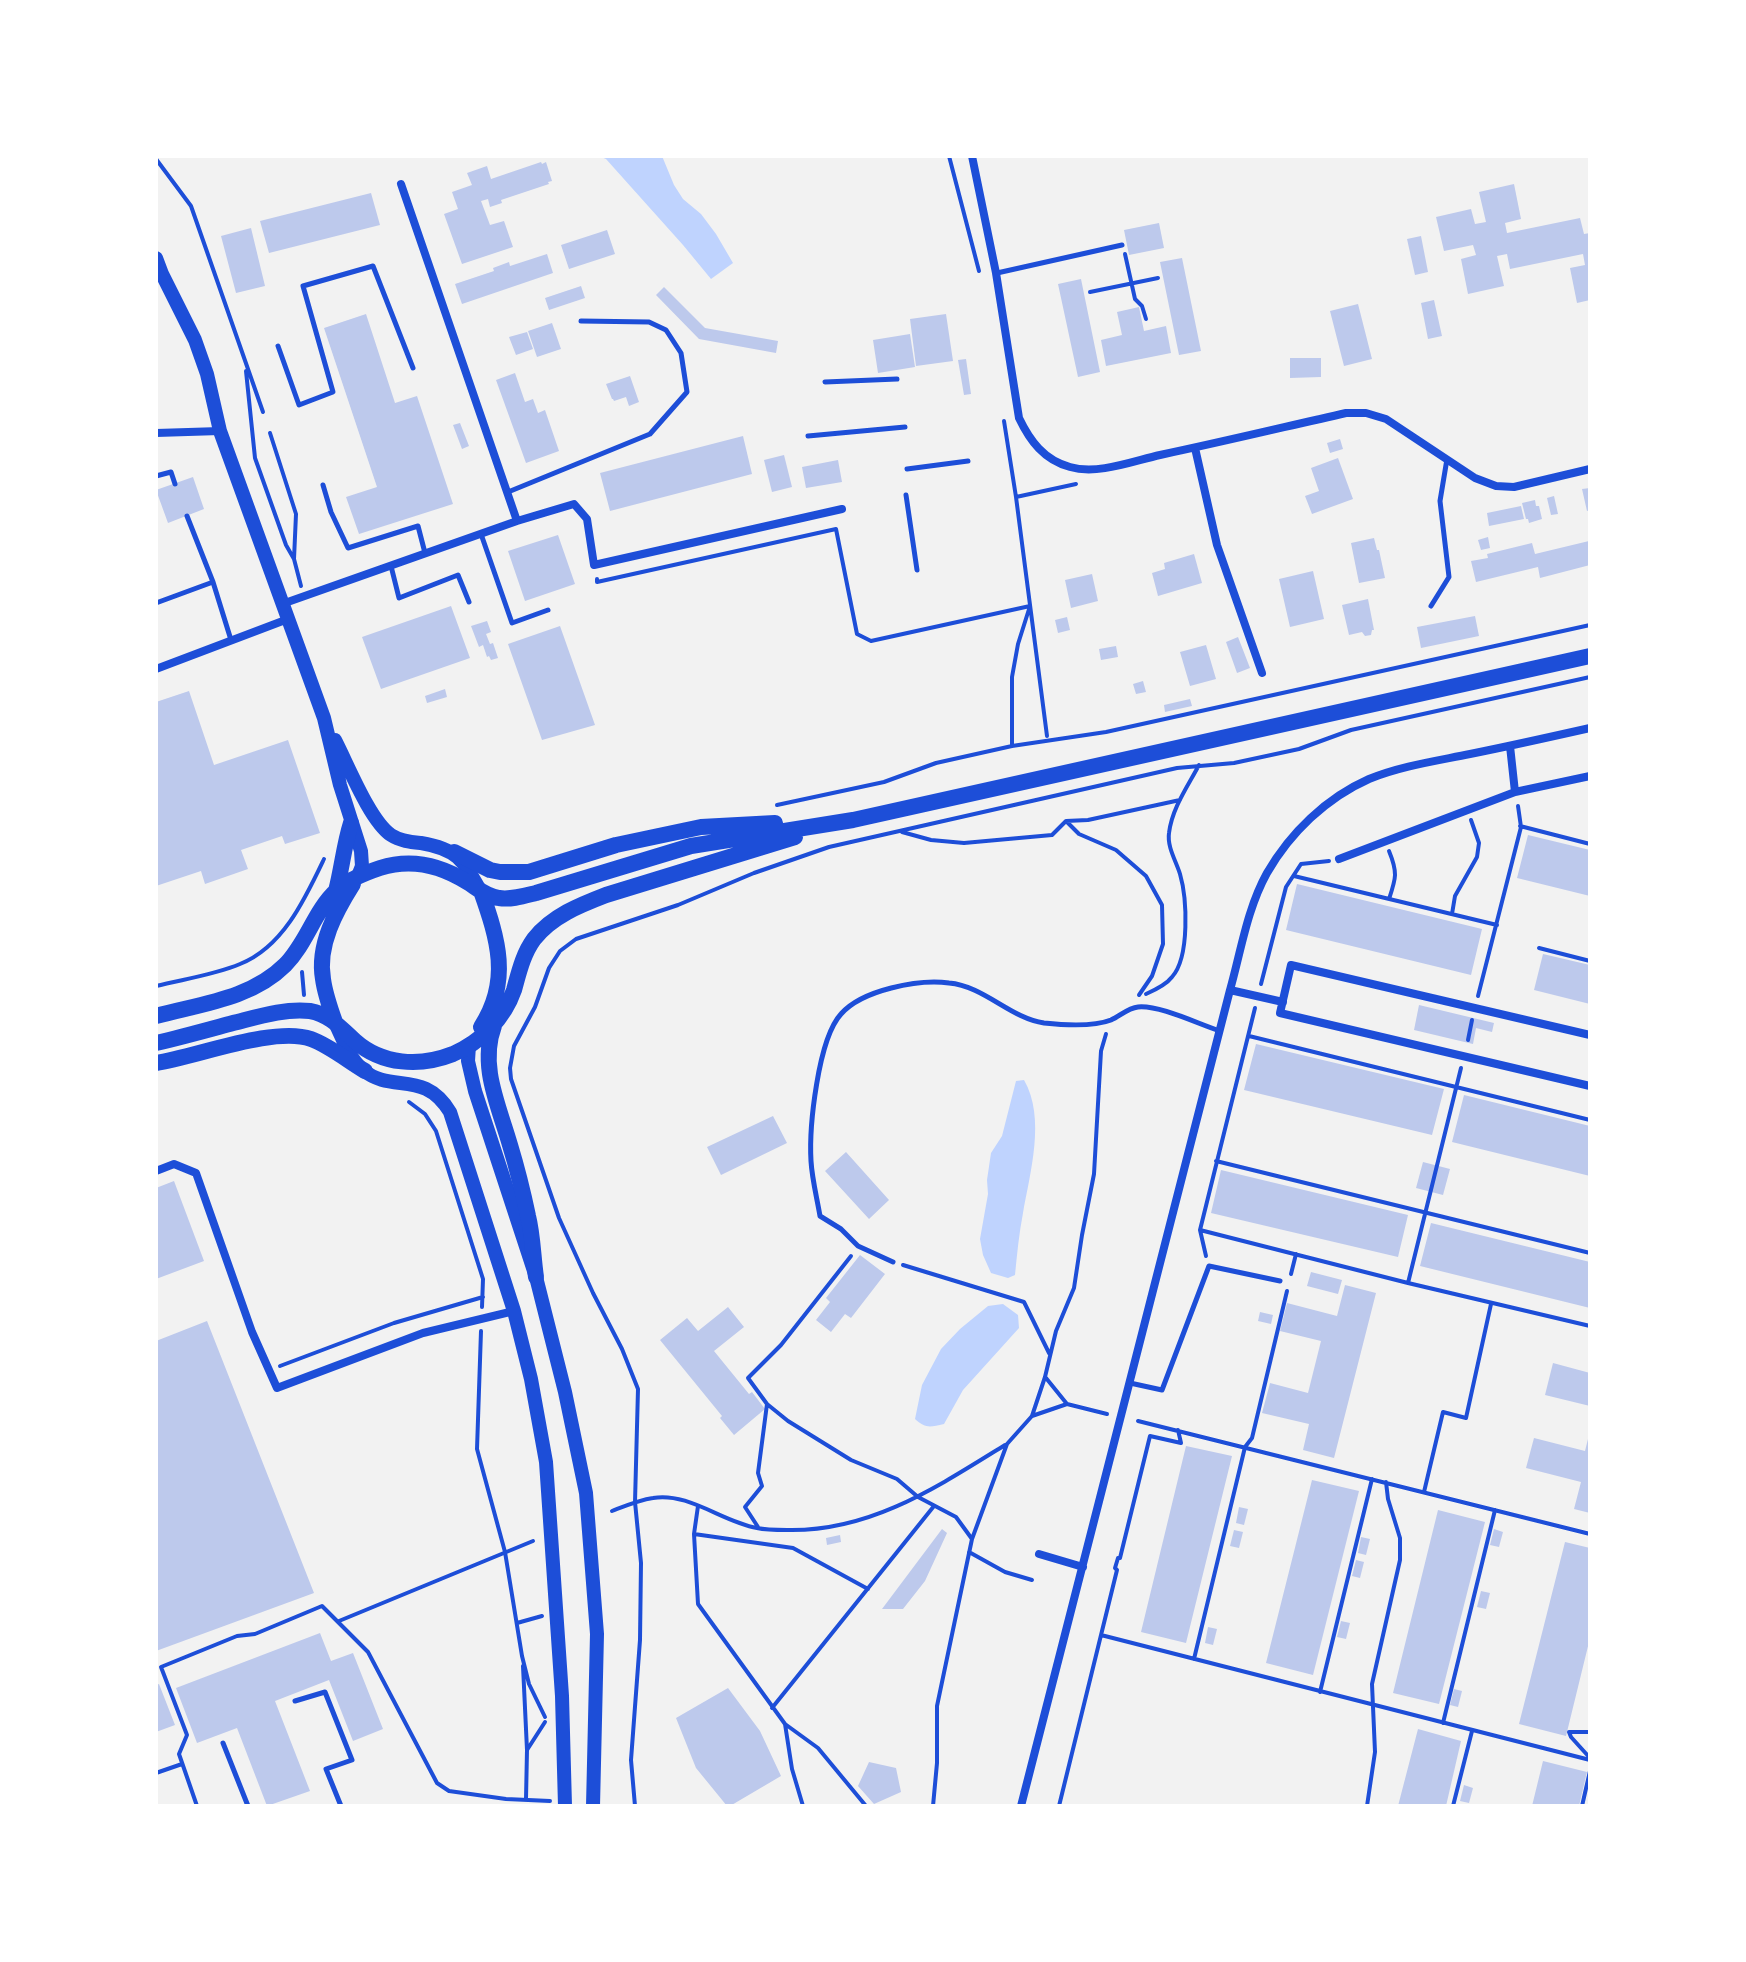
<!DOCTYPE html>
<style>
body{margin:0}
#map{position:relative;width:1746px;height:1962px;overflow:hidden;background:#f2f2f2;font-family:"Public Sans",sans-serif}
canvas{display:block}
.frame{position:absolute;inset:0;border:158px solid #fff;pointer-events:none}
</style>
<div id="map">
<canvas width="1746" height="1962"></canvas>
<div class="frame"></div>
</div>
<script>
const c = document.querySelector('canvas').getContext('2d');
c.lineJoin = 'round';
function fillPath(path, color) { c.fillStyle = color; c.fill(path, 'evenodd'); }
function trace(path, color, width, dash) { c.strokeStyle = color; c.lineWidth = width; c.lineCap = dash ? 'butt' : 'round'; c.setLineDash(dash || []); c.stroke(path); }
fillPath(new Path2D(`
 M599,156h63l12,29 9,14 18,15 15,20 17,29 -22,16 -28,-34 -77,-86z
 M1024,1080c22,38 6,93 -1,133 -4,21 -6,41 -8,62l-7,3 -17,-5 -8,-18 -3,-16 8,-45 -1,-14 4,-27 11,-17 14,-55z
 M1003,1304l15,11 1,13 -56,62 -19,34c-14,3 -18,5 -29,-5l7,-34 19,-36 19,-20 28,-23z`), '#bfd3fe');
fillPath(new Path2D(`
 M541,162l1,2 4,-2 6,19 -4,1 1,2 -48,16 1,3 -12,4 -2,-8 -7,2 9,24 14,-4 9,26 -51,17 -18,-50 14,-5 -6,-17 20,-7 -5,-12 20,-7 4,13z
 M1514,184l7,35 -16,4 2,10 73,-15 4,16 6,-1v67l-13,3 -7,-35 15,-3 -2,-11 -73,15 -3,-15 -10,2 7,30 -36,8 -7,-35 15,-4 -3,-10 -29,6 -8,-34 35,-8 4,15 11,-2 -7,-30z
 M371,193l9,32 -111,28 -9,-32z
 M1159,223l5,25 -35,7 -5,-25z
 M251,228l14,58 -29,7 -15,-57z
 M607,230l8,24 -46,15 -8,-24z
 M1421,236l7,36 -13,3 -8,-36z
 M547,254l6,19 -91,31 -7,-20 39,-13 -1,-3 16,-6 1,4z
 M1182,258l19,93 -22,4 -19,-93z
 M1081,279l19,93 -22,5 -20,-93z
 M581,286l4,12 -36,12 -4,-12z
 M664,287l41,41 73,13 -2,12 -77,-14 -43,-44z
 M1434,300l8,36 -14,3 -7,-36z
 M1358,304l14,55 -28,7 -14,-55z
 M1139,307l5,24 22,-5 5,27 -65,13 -5,-26 21,-5 -5,-23z
 M366,314l29,89 22,-7 36,108 -94,30 -13,-37 31,-10 -53,-159z
 M946,314l7,47 -37,5 -6,-47z
 M552,323l9,26 -24,8 -9,-26z
 M527,332l6,17 -17,6 -7,-18z
 M910,334l5,33 -37,6 -5,-33z
 M1290,358h31v19l-31,1z
 M966,359l5,35 -7,1 -6,-35z
 M515,373l10,29 8,-3 5,14 7,-3 14,41 -33,12 -30,-83z
 M630,376l9,26 -10,4 -3,-9 -12,4 -1,-2h-1l-6,-15z
 M460,423l9,23 -7,3 -9,-24z
 M743,436l9,38 -142,37 -10,-38z
 M1340,439l3,10 -13,4 -3,-10z
 M784,455l8,32 -20,5 -8,-32z
 M1338,458l15,41 -41,15 -7,-18 14,-5 -8,-23z
 M838,460l4,22 -36,6 -4,-21z
 M193,477l11,32 -36,14 -12,-33z
 M1590,488v22l-3,1 -5,-22z
 M1554,496l4,18 -7,1 -4,-17z
 M1535,500l1,6h3l3,13 -13,4 -1,-4h-2l-4,-16z
 M1521,506l3,13 -35,7 -2,-13z
 M558,535l17,49 -50,17 -17,-50z
 M1488,537l2,11 -9,2 -3,-10z
 M1374,538l3,12h2l6,28 -26,5 -8,-40z
 M1589,541l1,24 -50,13 -2,-11 -62,15 -5,-21 17,-3 -1,-4 45,-11 3,11z
 M1194,554l8,29 -44,13 -6,-23 13,-4 -1,-6z
 M1313,571l11,48 -34,8 -11,-48z
 M1092,574l6,27 -27,7 -6,-28z
 M1368,599l6,31h-2l-1,5 -6,1 -3,-4 -13,3 -7,-30z
 M451,606l19,52 -89,31 -19,-52z
 M1475,616l4,20 -58,12 -4,-21z
 M1067,617l3,13 -12,3 -3,-13z
 M487,621l4,11 -5,2 4,10 3,-1 5,15 -7,2 -2,-4 -2,1 -4,-12 -4,2 -8,-21z
 M560,626l35,99 -53,15 -34,-96z
 M1238,637l12,31 -13,5 -11,-31z
 M1206,645l10,34 -26,7 -10,-34z
 M1116,646l2,11 -17,3 -2,-11z
 M1143,681l3,11 -10,2 -3,-10z
 M445,689l2,8 -20,6 -2,-7z
 M189,691l25,74 74,-25 32,93 -35,11 -3,-8 -41,14 7,19 -43,15 -4,-13 -45,15v-184z
 M1190,699l2,7 -27,6 -1,-7z
 M1528,835l62,15v46l-73,-18z
 M1297,884l185,45 -11,46 -185,-45z
 M1543,954l47,11v39l-56,-14z
 M1419,1005l75,18 -2,9 -16,-4 -3,16 -59,-14z
 M1256,1044l188,45 -12,46 -188,-45z
 M1464,1095l126,31v50l-138,-34z
 M773,1116l14,27 -66,32 -14,-28z
 M846,1152l43,48 -20,19 -44,-48z
 M1423,1162l27,7 -7,26 -27,-7z
 M1221,1170l187,45 -10,42 -187,-44z
 M174,1181l30,80 -48,18v-91z
 M1431,1223l159,39v46l-170,-42z
 M860,1255l25,19 -34,44 -6,-4 -14,18 -15,-12 14,-18 -4,-4z
 M1311,1272l31,8 -4,14 -31,-8z
 M1345,1285l31,8 -42,165 -31,-8 6,-26 -47,-11 8,-30 38,10 13,-52 -41,-10 7,-28 50,13z
 M728,1307l16,20 -30,24 35,43 3,-2 13,17 -31,26 -14,-17 2,-2 -62,-76 27,-22 11,13z
 M1260,1312l13,3 -2,9 -13,-3z
 M207,1321l107,272 -158,58v-310z
 M1553,1363l37,10v33l-45,-11z
 M1589,1435h1v78l-16,-4 7,-27 -55,-14 8,-30 51,13z
 M1186,1446l46,10 -46,187 -45,-11z
 M1312,1480l47,11 -46,184 -47,-12z
 M1239,1507l9,2 -4,16 -8,-2z
 M1438,1510l47,12 -46,182 -46,-11z
 M942,1529l5,4 -22,48 -22,28h-21z
 M1494,1529l9,3 -4,15 -9,-2z
 M1234,1530l9,2 -4,16 -9,-2z
 M840,1535l1,7 -14,3 -1,-7z
 M1361,1537l9,2 -4,16 -8,-2z
 M1565,1542l25,6v90l-24,98 -47,-12z
 M1356,1560l8,2 -4,16 -8,-2z
 M1481,1591l9,2 -4,16 -9,-2z
 M1341,1621l9,2 -4,16 -9,-2z
 M1208,1627l9,2 -4,16 -8,-2z
 M320,1633l11,28 22,-8 30,76 -30,12 -24,-61 -54,21 35,90 -43,15 -30,-78 -40,15 -21,-55z
 M159,1684l16,41 -19,7v-47z
 M728,1688l32,43 21,45 -51,30h-3l-31,-38 -20,-50z
 M1454,1689l8,2 -4,16 -8,-2z
 M1418,1729l43,12 -15,65h-48z
 M1543,1761l44,11 -8,34h-47z
 M869,1762l27,6 5,24 -27,12 -16,-18z
 M1464,1785l9,3 -4,15 -9,-2z`), '#bdc9ec');
trace(new Path2D(`
 M949,156l30,115
 M156,159l35,47 72,206
 M1125,254l10,45 7,7 4,13
 M1090,292l68,-14
 M246,371l9,87 31,87 8,14
 M1004,421l12,76 31,239
 M270,433l26,81 -2,45 7,27
 M1016,497l60,-13
 M597,579v3l239,-53 21,105 14,7 159,-35 -12,38 -6,33v69
 M777,805l107,-23 52,-19 76,-17 94,-14 484,-107
 M1066,821l13,13 37,16 30,26 16,29 1,39 -11,32 -13,19
 M1520,826l70,18
 M902,832l29,8 33,3 88,-8 14,-14 22,-1 92,-20
 M1389,851c9,22 7,27 0,48
 M1294,876l203,49
 M1452,914l3,-18 22,-39 2,-14 -8,-23
 M1539,948l51,13
 M302,972l2,23
 M1261,984l25,-97 15,-23 28,-3
 M156,986c28,-7 58,-11 84,-22 43,-17 65,-65 84,-105
 M1146,994c9,-4 20,-9 26,-17 18,-20 15,-79 8,-103 -4,-13 -13,-27 -11,-41 3,-25 19,-47 30,-68
 M1478,996l43,-169 -3,-21
 M1249,1036l341,84
 M1468,1040l4,-20
 M409,1102l16,12 11,17 47,148 -1,28
 M1216,1161l374,92
 M1200,1230l208,53 182,43
 M851,1256l-70,89 -33,33 19,26 21,17 63,39 46,19 21,18 38,20 16,22
 M1206,1256l-6,-26 55,-222
 M903,1265l121,37 25,51
 M1291,1274l5,-20
 M1408,1283l53,-215
 M481,1331l-4,118 28,103 17,104 7,28 16,33
 M280,1366l114,-43 89,-26
 M1046,1378l21,26
 M1032,1416l35,-12 40,10
 M1138,1421l452,113
 M1424,1492l19,-80 23,6 25,-114
 M698,1506l-4,28 4,70 87,120 7,45 11,37
 M612,1511c13,-5 27,-11 41,-13 36,-6 69,24 104,30 9,2 20,2 30,2 83,2 150,-43 218,-85
 M758,1527l-13,-20 17,-21 -4,-13 9,-69
 M694,1534l99,14 75,41
 M969,1552l36,20 27,8
 M339,1621l194,-80
 M517,1623l25,-7
 M1101,1635l489,125
 M1194,1659l51,-212 7,-9 35,-147
 M523,1666l4,84 -1,49
 M1320,1692l52,-213
 M772,1708l162,-202
 M1443,1723l52,-213
 M785,1724l33,24 48,58
 M1590,1732h-21l2,5 19,21
 M527,1750l18,-28
 M156,1773l26,-9
 M197,1806l-18,-52 8,-19 -26,-68 76,-31 18,-2 67,-28 46,46 69,131 12,8 57,8 44,2
 M635,1806l-4,-46 9,-120 1,-77 -6,-61 3,-113 -16,-40 -29,-56 -34,-75 -48,-139 -1,-11 4,-22 21,-39 14,-39 11,-17 16,-12 102,-34 76,-32 75,-26 348,-79 57,-5 65,-14 52,-19 239,-53
 M933,1806l4,-43v-57l35,-167 35,-95 25,-28 13,-39 11,-46 18,-43 8,-53 12,-61 7,-123 5,-17
 M1059,1806l58,-236 -2,-2 3,-10h2l30,-122 31,7 -3,-13
 M1367,1806l8,-54 -3,-68 28,-124v-22l-12,-39 -2,-17
 M1453,1806l19,-75
 M1582,1806l8,-35`), '#1d4ed8', 4);
trace(new Path2D(`
 M997,273l125,-28
 M278,346l21,59 34,-13 -30,-106 70,-20 40,102
 M825,382l72,-3
 M808,436l97,-9
 M907,469l61,-8
 M156,476l15,-4 4,12
 M323,485l8,27 17,36 70,-22 7,27
 M508,492l142,-58 37,-42 -6,-39 -15,-23 -17,-8 -68,-1
 M906,495l11,75
 M187,516l26,66 18,58
 M481,534l31,89 36,-13
 M391,566l8,32 59,-23 11,27
 M156,603l57,-21
 M1431,606l18,-29 -9,-76 7,-42
 M893,1262l-35,-16 -17,-17 -21,-13c-3,-18 -8,-37 -9,-55 -2,-34 7,-122 30,-147 21,-24 77,-35 108,-31 35,3 61,35 95,40 19,2 49,4 67,-3 9,-4 17,-12 27,-13 22,-2 60,17 82,24
 M1130,1383l32,7 47,-124 71,15
 M295,1701l30,-9 27,68 -26,9 15,37
 M223,1743l25,63`), '#1d4ed8', 5);
trace(new Path2D(`
 M972,156l24,117 23,145c11,23 25,42 51,49 28,8 63,-6 90,-12 62,-13 124,-28 186,-42h20l20,6 89,59 21,8 18,1 76,-18
 M156,433l64,-2
 M1195,448l22,97 45,128
 M517,521l57,-17 13,15 7,46 248,-56
 M282,604l235,-83 -116,-337
 M156,669l132,-50
 M1510,746l5,46
 M1339,859l176,-67 75,-16
 M1230,990l53,12
 M1590,1035l-299,-70 -11,48 310,73
 M156,1171l18,-7 22,9 56,159 25,56 146,-55 91,-22
 M1039,1554l44,13
 M1021,1806l209,-816c11,-39 17,-81 37,-117 23,-40 59,-75 102,-94 32,-13 67,-18 101,-25 40,-8 80,-17 120,-26`), '#1d4ed8', 8);
trace(new Path2D(`
 M156,258l6,16 33,66 12,34 13,57 104,287 16,67 21,66 1,15 -4,10
 M335,740c13,25 35,81 56,95 9,6 20,7 30,8 36,6 42,17 59,47
 M337,1027c7,15 13,32 26,43 29,24 61,-1 87,42l64,199 17,68 15,83 16,234 3,110
 M469,1045l-1,16 7,30 61,186 29,115 21,101 11,141 -4,172`), '#1d4ed8', 14);
trace(new Path2D(`
 M454,852l36,18 10,2h29l87,-27 85,-18 74,-4
 M336,891c6,-23 8,-46 15,-68
 M156,1016c44,-12 95,-17 129,-51 22,-22 29,-54 52,-75 12,-11 28,-17 43,-22 31,-10 60,-3 87,14 10,6 20,15 32,16 12,2 25,-2 37,-5l155,-47 162,-26 737,-164
 M335,1022c-5,-14 -10,-28 -12,-43 -6,-34 13,-68 30,-95
 M494,1026c-15,40 5,80 16,119 7,23 13,47 18,71 5,20 5,41 8,61
 M481,1027c30,-46 17,-88 0,-136
 M156,1043c26,-6 51,-13 77,-20 24,-6 52,-15 77,-12 19,3 32,18 45,30 27,24 65,26 98,13 28,-12 51,-35 61,-64 5,-18 9,-36 20,-51 18,-23 46,-34 72,-44l189,-58
 M156,1063c40,-6 118,-37 155,-24 19,7 37,22 54,32`), '#1d4ed8', 16);
</script>
